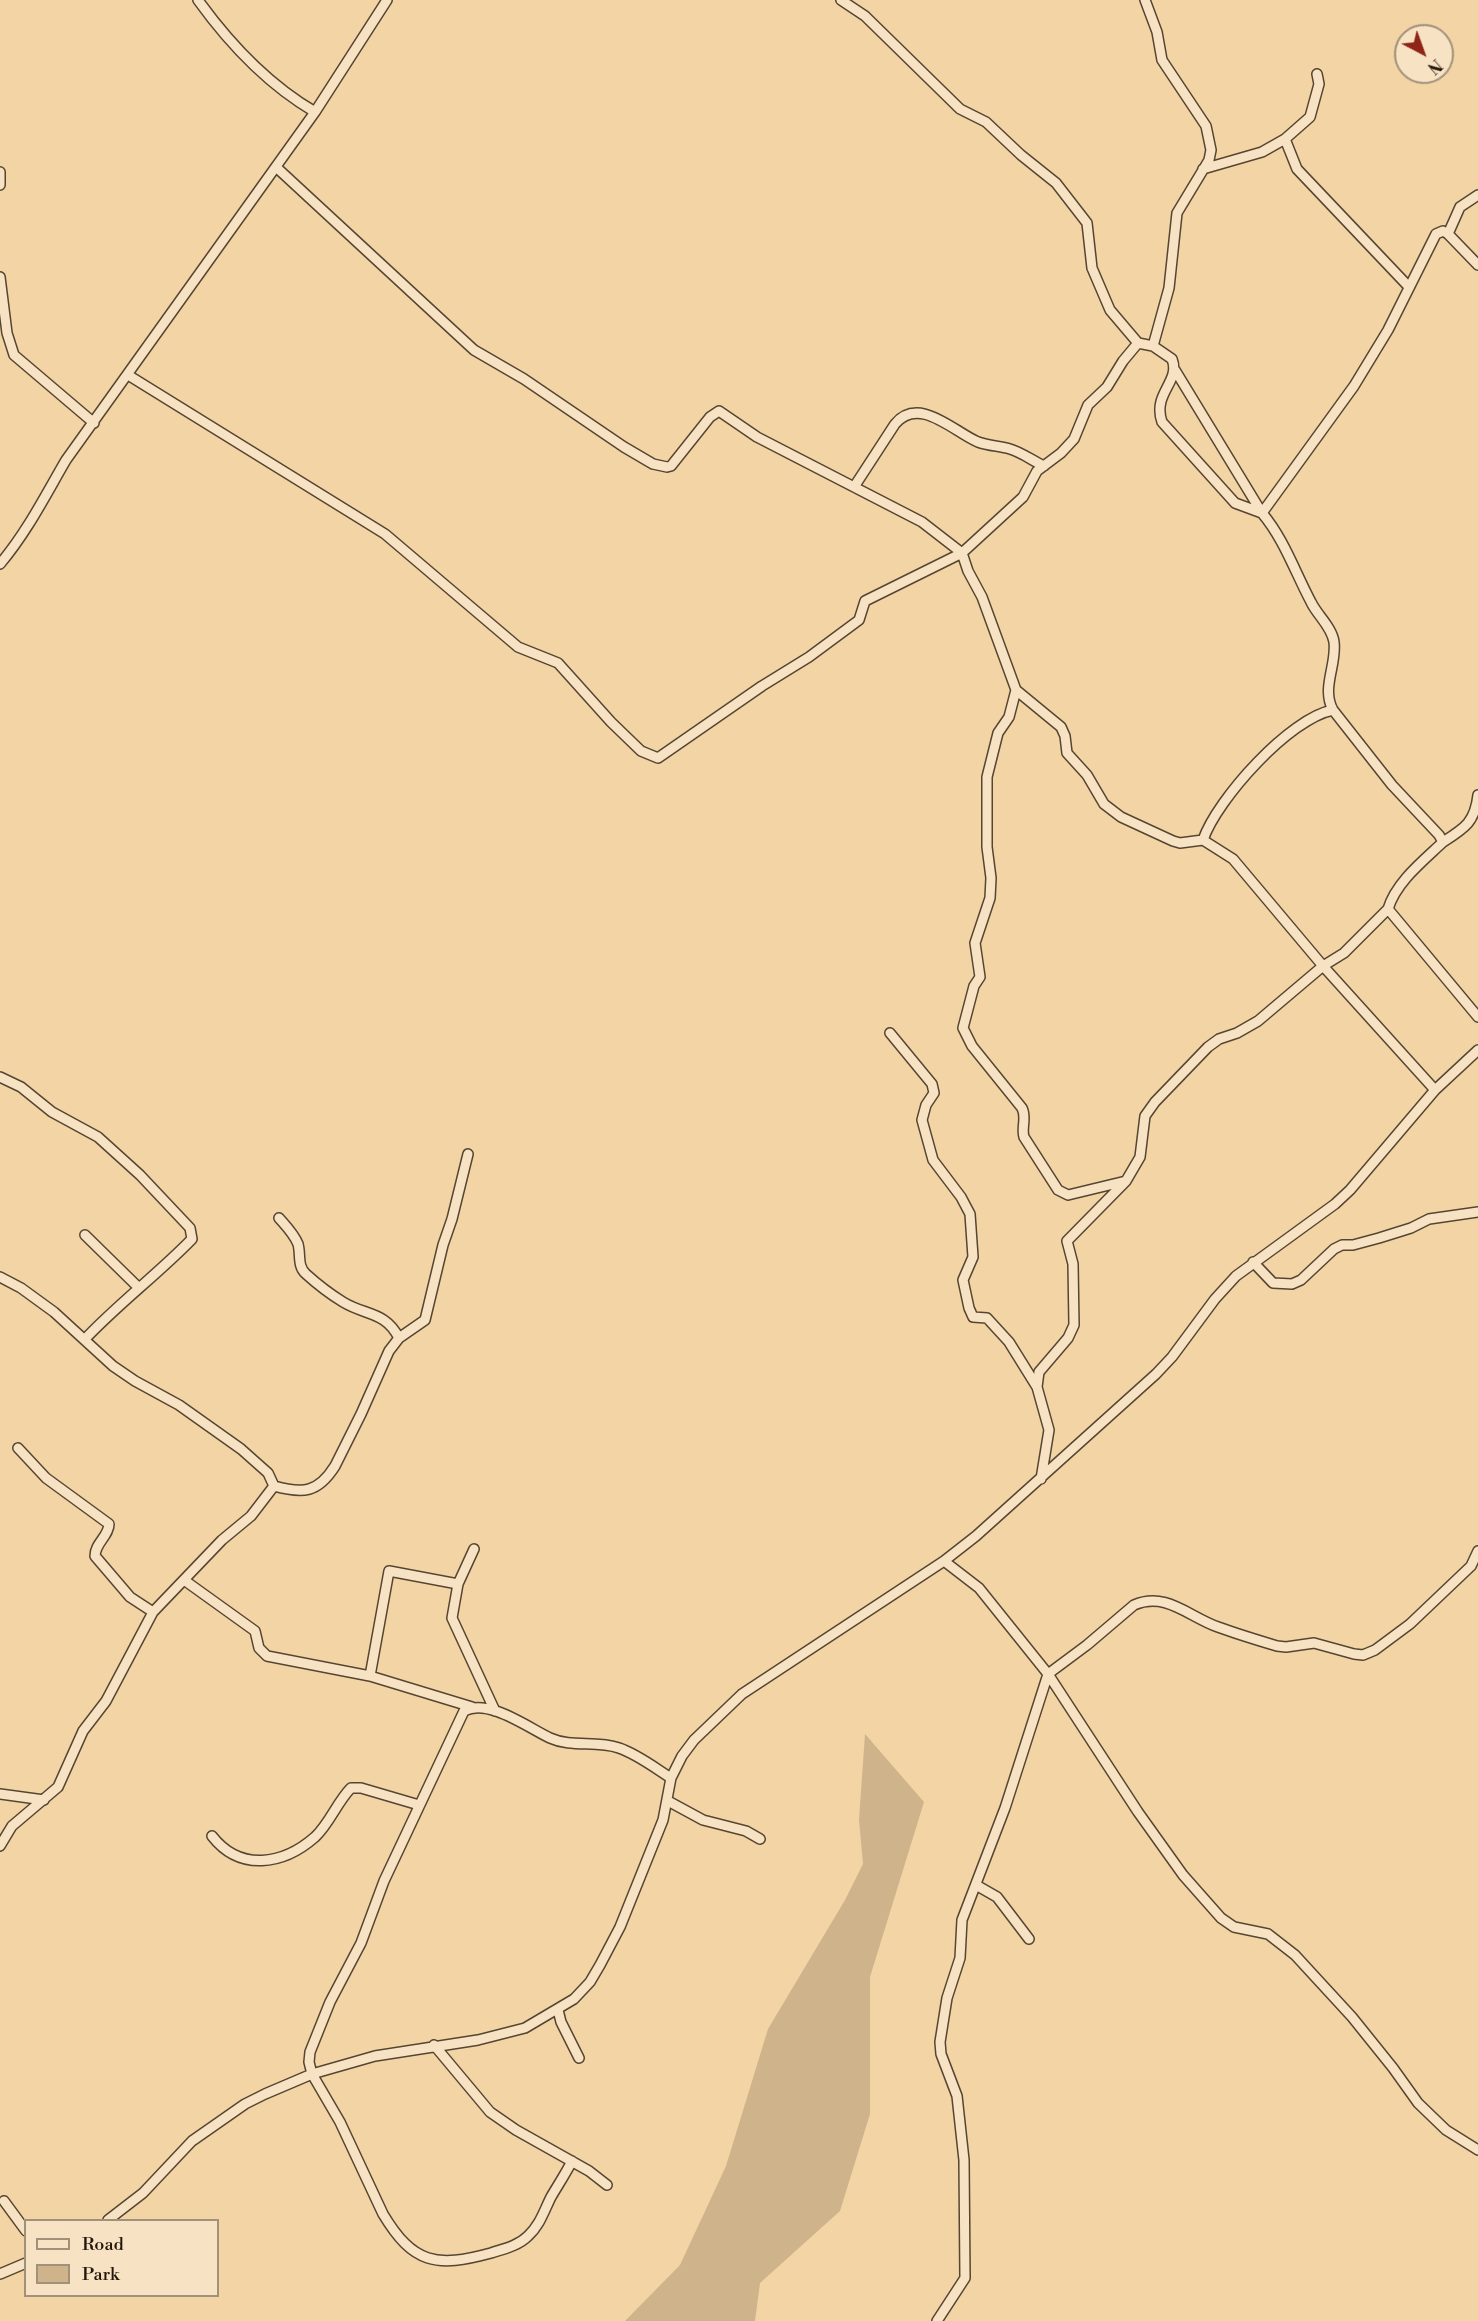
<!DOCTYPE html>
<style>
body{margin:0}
#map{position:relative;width:1478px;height:2321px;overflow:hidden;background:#f2d4a5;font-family:"Libre Bodoni",serif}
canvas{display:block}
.legend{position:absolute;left:24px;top:2219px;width:195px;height:78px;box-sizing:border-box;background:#f7e3c4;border:2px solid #a2917a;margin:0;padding:8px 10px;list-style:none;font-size:18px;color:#22160a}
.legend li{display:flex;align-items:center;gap:12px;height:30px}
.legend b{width:30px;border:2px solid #a2917a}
.north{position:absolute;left:1394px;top:24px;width:60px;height:60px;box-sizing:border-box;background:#f7e3c4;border:2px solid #a2917a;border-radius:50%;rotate:139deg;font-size:16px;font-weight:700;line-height:24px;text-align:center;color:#22160a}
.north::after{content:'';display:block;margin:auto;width:21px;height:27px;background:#8f2418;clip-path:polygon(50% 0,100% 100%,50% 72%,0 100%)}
</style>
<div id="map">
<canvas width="1478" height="2321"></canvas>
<ul class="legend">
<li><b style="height:8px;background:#f7e3c4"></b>Road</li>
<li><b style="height:16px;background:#cfb48b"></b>Park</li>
</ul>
<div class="north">N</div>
</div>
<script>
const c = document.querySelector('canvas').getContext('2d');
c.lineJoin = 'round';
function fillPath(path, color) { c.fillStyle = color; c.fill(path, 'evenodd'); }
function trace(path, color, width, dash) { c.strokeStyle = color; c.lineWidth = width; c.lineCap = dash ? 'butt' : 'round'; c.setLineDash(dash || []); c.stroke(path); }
fillPath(new Path2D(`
 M865,1734l59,68 -54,175v137l-30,97 -80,72 -5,38h-130l55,-56 46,-99 42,-137 77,-129 18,-36 -4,-44z`), '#cfb48b');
const minor = new Path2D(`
 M198,0c31,43 71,85 117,112
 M841,0l24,16 95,93 26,13 35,33 35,28 31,40 5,45 18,42 28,33 15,3 19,13c9,23 -20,34 -10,63l73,81 27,10
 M1145,0l12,32 5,28 44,66 5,24 -2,10 -32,53 -8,75 -16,58
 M1285,139l12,30 112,118
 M276,167l198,183 50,29 100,68 29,17 14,3 4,-1 39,-49 9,-6 38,26 165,85 40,31 6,18 14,26 34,93 -7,27 -11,16 -11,44v70l4,31 -1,20 -15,45 5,34 -6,9 -11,42 9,18 50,62c5,10 -1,20 2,29l34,53 10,5 58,-14
 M1203,169l59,-17 23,-13 25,-22 9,-33 -2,-10
 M0,172v13
 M1448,234l12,-27 18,-12
 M0,277l7,56 7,22 80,68
 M1175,370l87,143c22,26 33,59 49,89 6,13 21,25 23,40 3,23 -13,46 -1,68l59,75 47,50 4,7c-20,19 -47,40 -55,67l90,108
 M128,375l257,159 133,113 40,16 53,59 30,29 17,7 104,-72 47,-29 50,-37 6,-19 97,-48 61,-56 14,-26 24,-18 13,-14 14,-34 19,-18 16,-26 15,-18
 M854,487l41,-63c24,-29 59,8 83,18 11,4 22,4 32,7 11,3 23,12 34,17
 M1262,513l92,-127 34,-56 48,-96 7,-3 5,3 30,31
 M0,564c27,-32 45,-68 66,-104l249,-348 72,-112
 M1016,690l45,37 4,9 2,17 20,22 17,29 17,13 52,24 7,2 23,-3 30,19 90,107 112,124
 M1203,840c14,-41 87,-122 130,-130
 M1443,842c22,-14 32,-20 35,-47
 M890,1033l42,51 2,9 -8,12 -4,15 11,40 28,37 9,17 3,43 -10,23 6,28 4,9 14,1 22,24 28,45
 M0,1077l21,10 31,25 46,25 42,38 50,53 2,11c-34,35 -73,64 -107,100
 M279,1218c7,8 15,16 19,26 3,11 -1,22 8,30 11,10 24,20 37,28 23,14 42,9 56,36
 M85,1235l53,52
 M1253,1262l20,21 19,1 9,-4 33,-31 8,-4h11l26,-7 32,-10 18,-9 49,-7
 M0,1277l21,11 33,24 59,54 22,15 44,24 62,44 27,24 6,13
 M18,1448l28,30 63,46c0,12 -14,19 -14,32l35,41 23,15
 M1041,1479l8,-49 -12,-43 2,-15 29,-34 6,-13 -1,-61 -6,-23 59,-60 14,-24 5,-41 10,-14 53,-55 11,-8 18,-6 21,-12 65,-55 21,-13 44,-44
 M274,1486c29,8 44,7 61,-20l26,-52 28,-63 10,-13 26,-18 18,-75 9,-26 16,-65
 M474,1549l-16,35 -6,34 43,93
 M944,1561l35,27 69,86 90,138 45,63 38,43 13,9 34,7 27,21 57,62 41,51 25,35 28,27 32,20
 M184,1580l71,51 4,17 8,8 103,20 102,31
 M370,1676l19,-105 69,13
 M0,1794l44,6
 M668,1801l35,19 43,11 14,8
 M212,1836c28,36 71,29 103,1 15,-14 22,-35 36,-49h10l58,17
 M0,1846l12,-20 46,-39 25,-56 23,-30 47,-89 69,-72 29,-24 23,-30
 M976,1885l21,12 32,42
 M558,2010l3,12 18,36
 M434,2045l56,67 26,18 73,41 18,14
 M572,2161c-6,12 -14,24 -21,36 -7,14 -11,28 -23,39 -10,10 -25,13 -37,17 -55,15 -78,11 -108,-39l-43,-92 -28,-48 -3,-12 1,-10 20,-50 31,-59 23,-62 80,-170c24,-13 63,16 86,27 22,10 46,2 69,10 18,6 36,20 52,30
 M4,2201l22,30
 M108,2220l35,-27 49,-52 53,-37 20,-10 47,-20 63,-18 103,-16 47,-12 49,-29 16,-17 10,-17 20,-38 43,-107 8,-42 11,-22 12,-16 48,-46 202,-133 32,-25 180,-162 16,-17 43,-58 21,-23 99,-72 15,-14 85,-100 43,-40
 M0,2274l26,-11
 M937,2321l28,-43 -1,-118 -7,-64 -16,-42 -1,-12 7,-44 13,-40 2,-38 43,-112 43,-134 39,-29 47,-40c32,-14 55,12 84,22 19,7 39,13 59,19l9,1 28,-4 40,11 9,1 12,-5 35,-26 61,-58 7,-15`);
trace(minor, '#564631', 12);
trace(minor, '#f7e3c4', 9);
</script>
